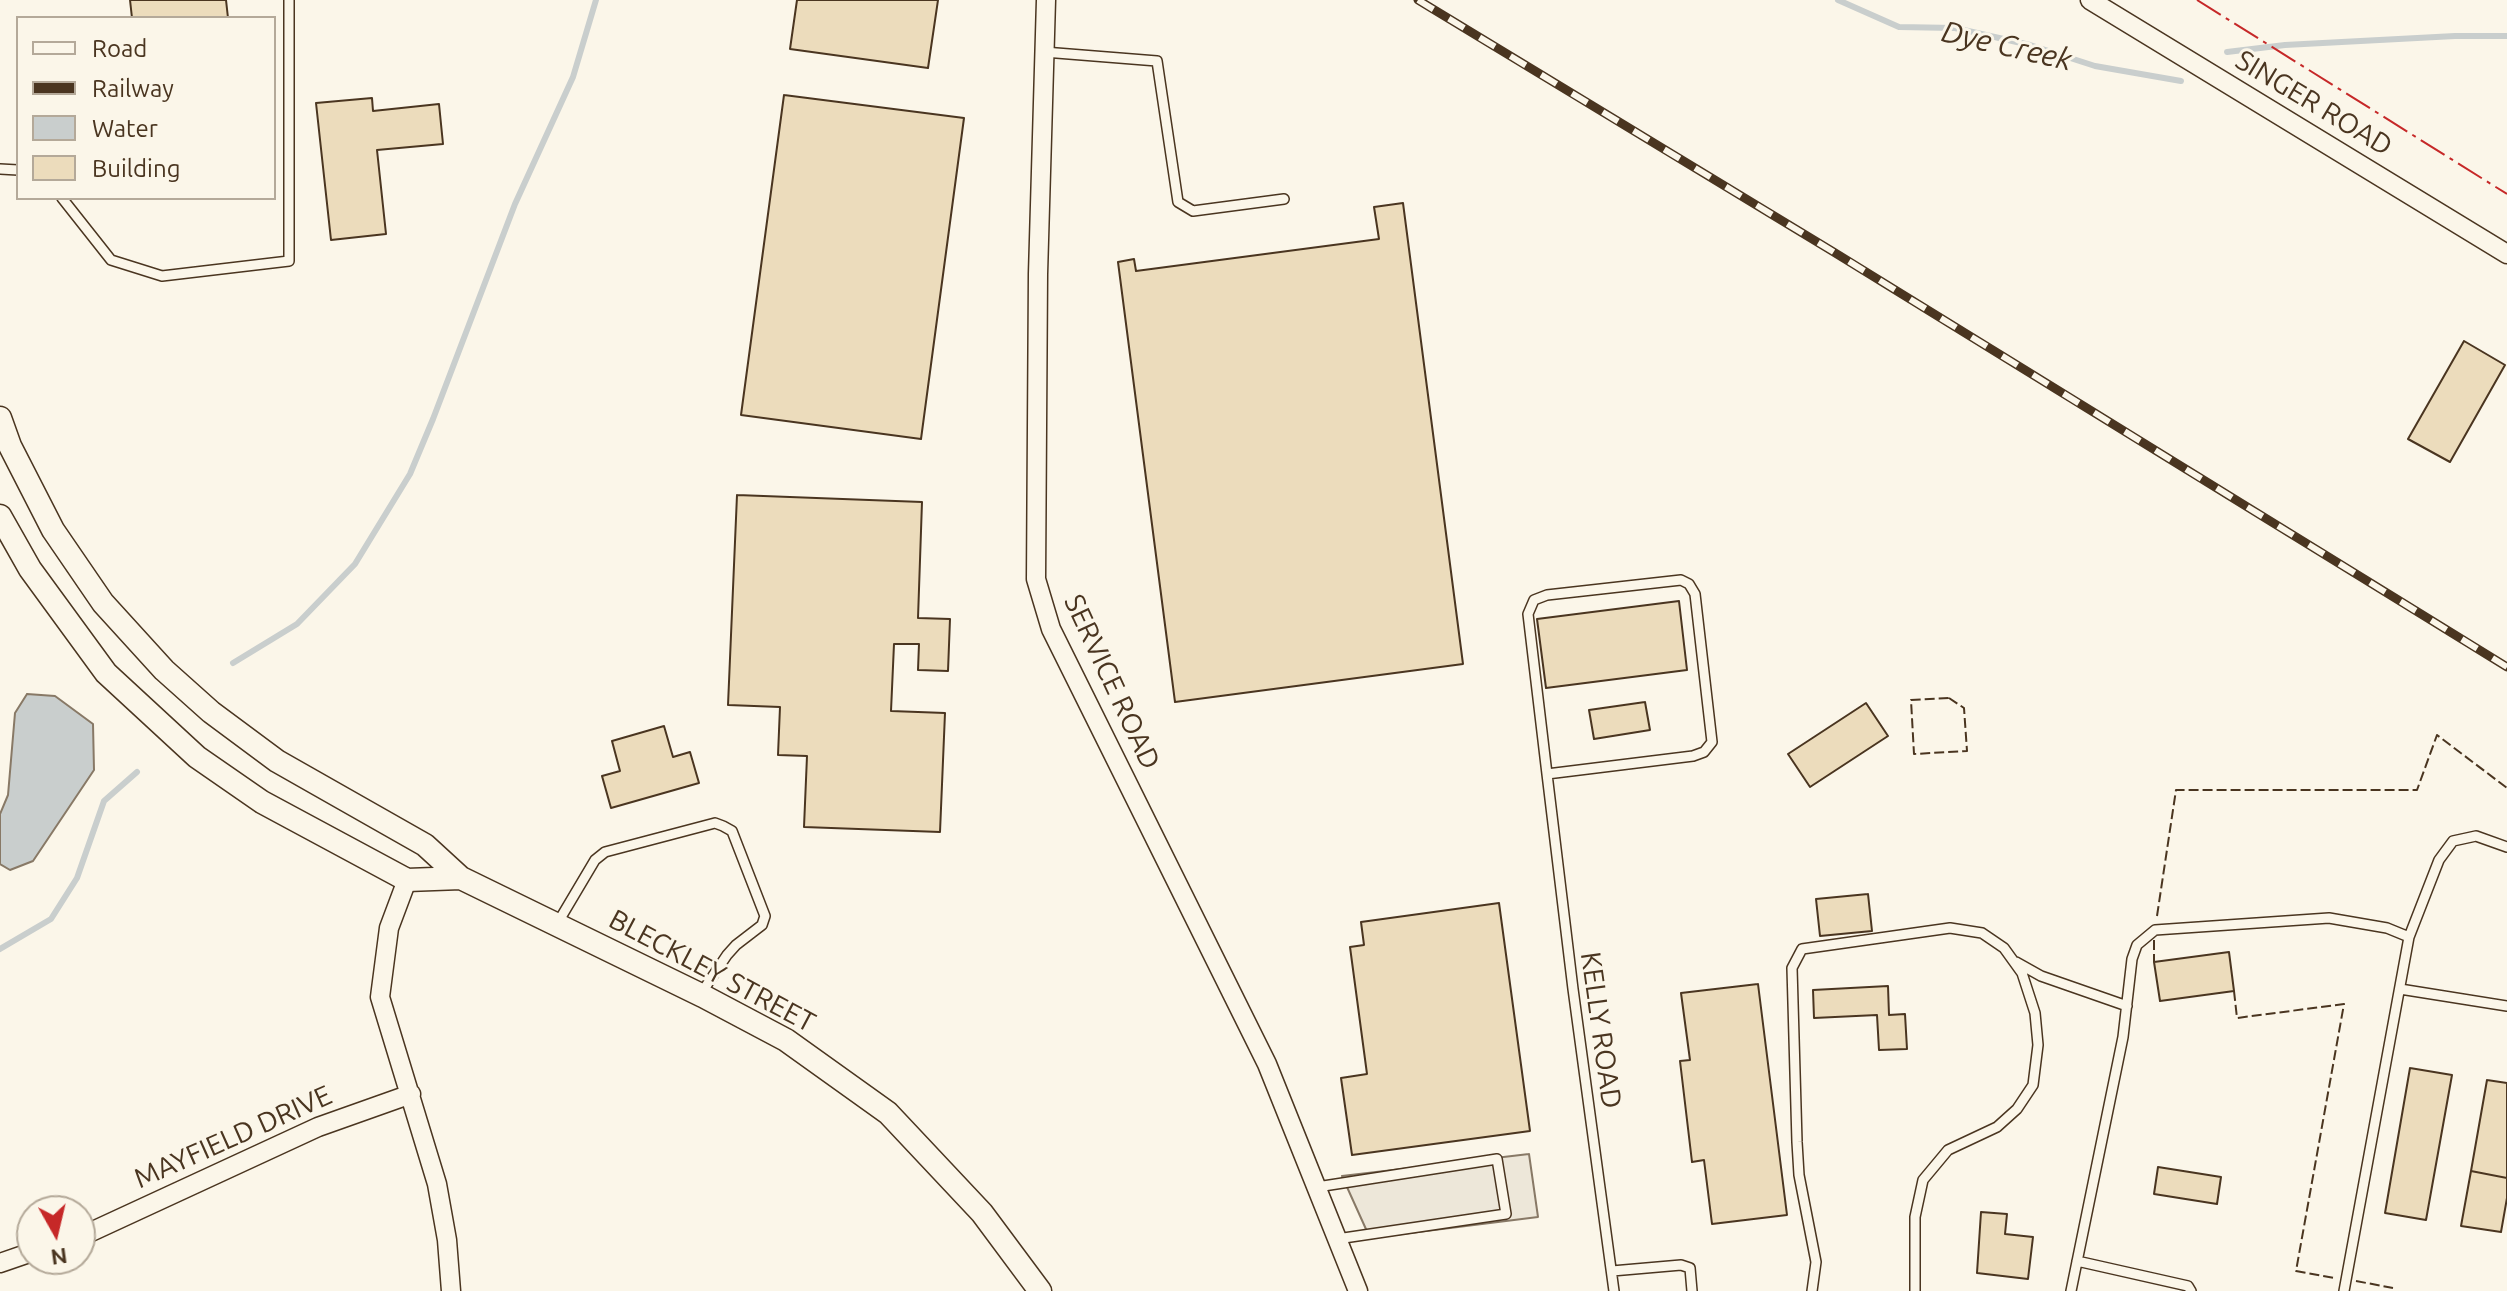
<!DOCTYPE html>
<style>
body{margin:0}
#map{position:relative;width:2507px;height:1291px;overflow:hidden;background:#fbf6e9;font-family:Ubuntu,sans-serif}
canvas{display:block}
.legend{position:absolute;left:16px;top:16px;width:260px;height:184px;box-sizing:border-box;background:#fbf6e9;border:2px solid #b4a999;margin:0;padding:10px 14px;list-style:none;font-size:24px;color:#4a3520}
.legend li{display:flex;align-items:center;gap:16px;height:40px}
.legend b{width:40px;border:2px solid #b4a999}
.north{position:absolute;left:16px;top:1195px;width:80px;height:80px;box-sizing:border-box;background:#fbf6e9;border:2px solid #b4a999;border-radius:50%;rotate:172deg;font-size:22px;font-weight:700;line-height:32px;text-align:center;color:#4a3520}
.north::after{content:'';display:block;margin:auto;width:28px;height:36px;background:#c62828;clip-path:polygon(50% 0,100% 100%,50% 72%,0 100%)}
</style>
<div id="map">
<canvas width="2507" height="1291"></canvas>
<ul class="legend">
<li><b style="height:10px;background:#fbf6e9"></b>Road</li>
<li><b style="height:10px;background:#4a3520"></b>Railway</li>
<li><b style="height:22px;background:#c9cecd"></b>Water</li>
<li><b style="height:22px;background:#ecdcbc"></b>Building</li>
</ul>
<div class="north">N</div>
</div>
<script>
const ctx = document.querySelector('canvas').getContext('2d');
ctx.lineJoin = 'round';
function paint(path, color) { ctx.fillStyle = color; ctx.fill(path, 'evenodd'); }
const toPath = rows => new Path2D(rows.map(r => 'M' + r).join(''));
function strokePath(path, color, width, dash) { ctx.strokeStyle = color; ctx.lineWidth = width; ctx.lineCap = dash ? 'butt' : 'round'; ctx.setLineDash(dash || []); ctx.stroke(path); }
function label(font, color, halo, rows, align = 'center') {
  ctx.font = font + ' Ubuntu,sans-serif'; ctx.lineWidth = 6; ctx.setLineDash([]); ctx.textBaseline = 'middle'; ctx.strokeStyle = halo; ctx.fillStyle = color; for (const [text, x, y, turn = 0] of rows) {
    ctx.save(); ctx.translate(x, y); ctx.rotate((+turn || 0) * Math.PI / 180); ctx.textAlign = isNaN(turn) ? turn : align; if (halo) ctx.strokeText(text, 0, 0); ctx.fillText(text, 0, 0); ctx.restore();
  }
}
const parking = toPath([
 [1529,1154,1538,1217,1370,1238,1342,1176,1529,1154]
]);
const water = toPath([
 [27,694,55,696,93,724,94,770,33,861,10,870,0,864,0,814,8,795,15,713,27,694]
]);
const stream = toPath([
 [1838,0,1899,27,1955,28,2030,45,2095,66,2181,81],
 [2227,52,2285,45,2455,36,2507,36],
 [233,663,297,624,355,564,410,474,433,419,515,204,573,77,596,0],
 [0,949,51,919,77,878,104,801,137,772]
]);
const building = toPath([
 [130,0,226,0,228,18,132,18,130,0],
 [797,0,938,0,928,68,790,49,797,0],
 [784,95,964,118,921,439,741,415,784,95],
 [372,98,373,111,439,104,443,144,377,150,386,234,331,240,316,103,372,98],
 [1403,203,1463,664,1175,702,1118,262,1134,259,1136,271,1379,239,1374,207,1403,203],
 [2464,341,2505,365,2450,462,2408,439,2464,341],
 [737,495,922,502,918,618,950,619,948,671,918,670,919,644,894,644,891,711,945,713,940,832,804,827,807,756,778,755,780,707,728,705,737,495],
 [1679,601,1687,670,1546,688,1537,619,1679,601],
 [1645,702,1650,730,1594,739,1589,710,1645,702],
 [1866,703,1888,736,1810,787,1788,754,1866,703],
 [664,726,673,757,690,752,699,783,611,808,602,776,620,771,612,741,664,726],
 [1868,894,1872,931,1820,936,1816,899,1868,894],
 [1499,903,1530,1131,1352,1155,1341,1078,1367,1074,1350,947,1364,945,1361,922,1499,903],
 [2229,952,2234,991,2160,1001,2154,962,2229,952],
 [1758,984,1787,1215,1712,1224,1704,1160,1692,1162,1680,1061,1690,1060,1681,993,1758,984],
 [1888,986,1889,1015,1905,1014,1907,1049,1879,1050,1877,1015,1814,1018,1813,990,1888,986],
 [2410,1068,2452,1075,2426,1220,2385,1213,2410,1068],
 [2487,1080,2507,1083,2507,1178,2471,1171,2487,1080],
 [2158,1167,2221,1177,2217,1204,2154,1194,2158,1167],
 [2471,1171,2507,1178,2507,1198,2501,1232,2461,1226,2471,1171],
 [1981,1212,2007,1214,2005,1234,2033,1237,2028,1279,1977,1273,1981,1212]
]);
const service = toPath([
 [1044,52,1157,61,1178,202,1193,211,1284,199],
 [0,169,18,170],
 [62,198,111,260,162,276,289,261,289,0],
 [1547,774,1693,756,1704,752,1712,742,1695,594,1689,584,1681,580,1547,595,1534,600,1528,614,1547,774,1573,989,1614,1291],
 [557,924,595,860,605,852,715,823,723,826,732,831,765,916,762,925,736,945,727,955,700,995],
 [2409,937,2439,860,2453,841,2476,836,2507,847],
 [2016,962,2041,976,2127,1006],
 [2400,989,2507,1006],
 [1317,1187,1497,1159,1506,1214,1337,1239],
 [2077,1261,2188,1286,2191,1291],
 [1612,1271,1681,1265,1690,1268,1692,1291],
 [1812,1291,1816,1262,1799,1175,1797,1142,1792,968,1802,949,1950,928,1982,933,2004,948,2022,973,2035,1013,2038,1045,2033,1085,2017,1109,1997,1127,1948,1150,1923,1180,1915,1217,1915,1291],
 [2071,1291,2123,1037,2132,959,2137,945,2155,930,2329,918,2387,928,2409,937,2344,1291]
]);
const minor = toPath([
 [1046,0,1038,274,1036,579,1051,629,1267,1064,1358,1291],
 [2090,0,2507,254],
 [407,880,389,928,380,997,437,1184,447,1240,451,1291],
 [80,1237,318,1127,411,1094],
 [0,1263,32,1252]
]);
const tertiary = toPath([
 [0,418,10,446,53,530,103,603,164,670,211,712,277,761,425,845,461,878,703,996,786,1040,888,1113,982,1213,1040,1291],
 [0,516,30,569,106,673,197,757,262,802,407,880,461,878]
]);
const rail = toPath([
 [1418,0,1832,251,2507,667]
]);
const fence = toPath([
 [1949,698,1964,708,1967,751,1914,754,1911,700,1949,698],
 [2157,916,2176,790,2417,790,2437,735,2507,788],
 [2154,940,2154,962],
 [2234,991,2237,1018,2344,1004,2296,1271,2334,1278],
 [2356,1281,2393,1288]
]);
const power = toPath([
 [2197,0,2507,194]
]);
const streetNames = [
 ["SINGER ROAD",2314,103,31],
 ["SERVICE ROAD",1112,682,65],
 ["BLECKLEY STREET",712,971,28],
 ["KELLY ROAD",1601,1030,82],
 ["MAYFIELD DRIVE",233,1137,-24]
];
const waterNames = [
 ["Dye Creek",2007,46,13]
];
paint(parking, '#ede7d9');
strokePath(parking, '#887966', 2);
paint(water, '#c9cecd');
strokePath(water, '#887966', 2);
strokePath(stream, '#c9cecd', 6);
paint(building, '#ecdcbc');
strokePath(building, '#4a3520', 2);
strokePath(service, '#4a3520', 12);
strokePath(minor, '#4a3520', 21);
strokePath(tertiary, '#4a3520', 25);
strokePath(service, '#fbf6e9', 9);
strokePath(minor, '#fbf6e9', 18);
strokePath(tertiary, '#fbf6e9', 22);
strokePath(rail, '#4a3520', 9);
strokePath(rail, '#fbf6e9', 6, [18]);
strokePath(fence, '#4a3520', 2, [10, 4]);
strokePath(power, '#c62828', 2, [28, 6, 4, 6]);
label('28px', '#4a3520', '#fbf6e9', streetNames);
label('italic 30px', '#4a3520', '#fbf6e9', waterNames);
</script>
